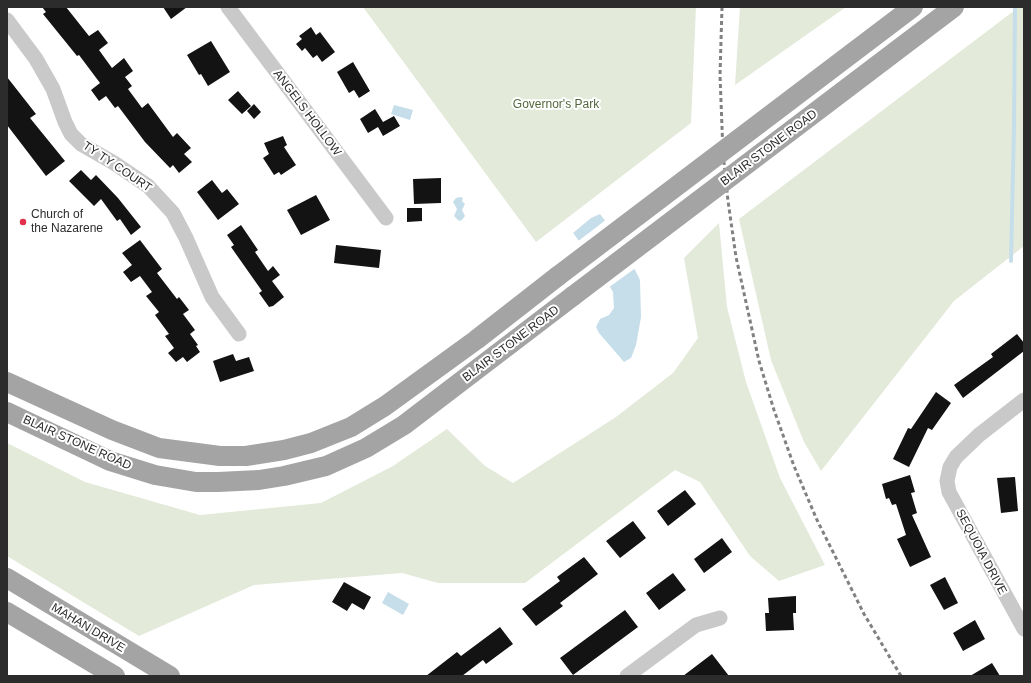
<!DOCTYPE html>
<style>
body{margin:0}
#map{position:relative;width:1031px;height:683px;overflow:hidden;background:#fff;font-family:Arial,sans-serif}
canvas{display:block}
.frame{position:absolute;inset:0;border:8px solid #2c2c2c;pointer-events:none}
</style>
<div id="map">
<canvas width="1031" height="683"></canvas>
<div class="frame"></div>
</div>
<script>
const ctx = document.querySelector('canvas').getContext('2d');
ctx.lineJoin = 'round';
function paint(path, color) { ctx.fillStyle = color; ctx.fill(path, 'evenodd'); }
const toPath = rows => new Path2D(rows.map(r => 'M' + r).join(''));
function strokePath(path, color, width, dash) { ctx.strokeStyle = color; ctx.lineWidth = width; ctx.lineCap = dash ? 'butt' : 'round'; ctx.setLineDash(dash || []); ctx.stroke(path); }
function label(font, color, halo, rows, align = 'center') {
  ctx.font = font + ' Arial,sans-serif'; ctx.lineWidth = 4; ctx.setLineDash([]); ctx.textBaseline = 'middle'; ctx.strokeStyle = halo; ctx.fillStyle = color; for (const [text, x, y, turn = 0] of rows) {
    ctx.save(); ctx.translate(x, y); ctx.rotate((+turn || 0) * Math.PI / 180); ctx.textAlign = isNaN(turn) ? turn : align; if (halo) ctx.strokeText(text, 0, 0); ctx.fillText(text, 0, 0); ctx.restore();
  }
}
const green = toPath([
 [363,7,696,7,691,123,536,242],
 [740,7,846,7,735,85],
 [1019,7,1024,7,1024,246,954,301,821,471,804,442,771,360,739,219],
 [719,223,727,307,746,382,780,478,825,565,779,581,750,556,700,482,675,470,525,583,438,583,402,573,254,585,139,636,7,556,7,443,85,482,200,515,321,503,393,466,447,429,485,466,513,483,616,417,673,373,698,338,684,258]
]);
const water = toPath([
 [394,105,413,110,410,120,391,114],
 [460,197,463,198,462,201,465,204,462,210,465,216,462,220,459,221,454,216,457,209,453,202,456,198],
 [600,214,622,243,640,280,641,317,636,345,631,358,624,362,599,333,596,327,600,319,609,315,614,308,613,292,596,263,573,233,591,218],
 [388,592,409,604,403,615,382,603]
]);
const pier = toPath([
 [607,219,624,242,637,267,608,288,595,264,577,242]
]);
const stream = toPath([
 [1011,261,1014,128,1015,7]
]);
const building = toPath([
 [42,7,66,7,89,36,98,30,108,43,99,50,112,68,124,58,133,71,125,77,132,86,128,89,142,108,148,103,173,137,177,133,191,148,184,154,192,162,179,173,173,165,170,168,145,142,118,106,115,108,106,96,99,101,91,90,100,83,79,55,77,56,43,14,46,12],
 [163,7,187,7,171,19],
 [311,27,316,35,320,32,335,52,322,62,317,55,313,58,305,48,302,51,296,44,302,39,299,36],
 [211,41,230,72,208,86,201,74,199,75,187,55],
 [353,62,370,91,359,98,354,90,349,93,337,72],
 [7,77,36,114,30,118,65,161,46,176,7,125],
 [238,91,251,106,242,114,228,100],
 [254,104,261,112,254,119,247,111],
 [375,109,383,122,394,116,400,126,383,136,378,127,368,133,360,119],
 [283,136,287,145,284,147,296,165,281,175,279,172,274,175,263,158,269,154,264,143],
 [81,170,91,180,96,175,118,198,141,227,131,235,120,219,117,221,101,199,94,206,69,181],
 [441,178,441,203,414,204,413,179],
 [212,180,222,193,227,189,239,204,218,220,197,192],
 [316,195,330,220,301,235,287,210],
 [407,208,422,208,422,221,407,222],
 [241,225,258,250,255,252,268,271,273,266,280,275,272,281,284,297,273,306,269,307,259,293,262,291,231,247,234,245,227,235],
 [140,240,162,269,157,273,177,299,179,297,189,310,183,314,195,330,190,334,198,345,196,346,200,352,187,362,183,357,176,362,168,353,174,348,165,336,169,334,155,315,159,312,146,296,152,292,140,276,131,282,123,272,132,265,122,253],
 [336,245,381,250,379,268,334,263],
 [1017,334,1024,343,1024,351,963,398,954,385,993,357,991,354],
 [233,354,236,361,249,357,254,371,220,382,213,361],
 [936,392,951,403,932,430,928,428,909,467,893,459,908,428,911,429],
 [910,475,915,492,911,493,917,513,912,515,931,557,910,567,897,539,906,535,896,504,892,505,889,498,886,499,882,484],
 [1015,477,1018,511,1001,513,997,478],
 [685,490,696,504,668,526,657,511],
 [633,521,646,538,620,558,606,541],
 [722,538,732,552,704,573,694,559],
 [584,557,598,574,560,603,563,606,536,626,522,609,560,581,557,577],
 [673,573,686,590,659,610,646,593],
 [945,577,958,603,944,610,930,585],
 [344,582,371,597,364,610,352,603,347,611,332,602],
 [796,596,796,613,793,613,794,630,766,631,765,613,769,613,768,598],
 [625,610,638,627,573,675,560,658],
 [975,620,985,639,963,651,953,633],
 [500,627,513,644,486,664,483,660,462,676,426,676,457,652,461,656],
 [712,654,729,676,683,676],
 [992,663,1000,676,970,676]
]);
const minor = toPath([
 [228,7,386,218],
 [7,20,36,59,53,89,65,122,71,134,81,144,114,163,148,186,173,213,186,238,212,297,239,334],
 [1024,400,979,435,956,457,950,467,947,481,949,492,1024,629],
 [627,676,696,625,720,618]
]);
const major = toPath([
 [7,382,112,430,159,448,220,456,246,456,284,450,311,443,351,427,385,406,476,340,558,276],
 [7,412,110,461,155,475,196,482,218,482,259,480,284,476,326,466,366,448,404,425,573,296],
 [7,578,170,676],
 [7,612,115,676]
]);
const rail = toPath([
 [722,7,720,75,723,153,728,201,736,257,759,361,774,410,794,466,817,520,864,614,901,676]
]);
const majorBridge = toPath([
 [558,276,913,7],
 [573,296,954,7]
]);
const markers = [
 [23,222,4,"#e1304c"]
];
const parkNames = [
 ["Governor's Park",556,105]
];
const streetNames = [
 ["ANGELS HOLLOW",307,113,53],
 ["BLAIR STONE ROAD",769,148,-37],
 ["TY TY COURT",117,167,34],
 ["BLAIR STONE ROAD",511,344,-37],
 ["BLAIR STONE ROAD",77,443,24],
 ["SEQUOIA DRIVE",981,552,62],
 ["MAHAN DRIVE",88,628,31]
];
const poiNames = [
 ["Church of",31,215],
 ["the Nazarene",31,229]
];
paint(green, '#e3ead9');
paint(water, '#c5deea');
paint(pier, '#fff');
strokePath(stream, '#c5deea', 4);
paint(building, '#131313');
strokePath(minor, '#c9c9c9', 15);
strokePath(major, '#a4a4a4', 20);
strokePath(rail, '#818181', 3, [4, 3]);
strokePath(majorBridge, '#a4a4a4', 20);
for (const [x, y, r, color] of markers) { const dot = new Path2D(); dot.arc(x, y, r, 0, 2 * Math.PI); ctx.fillStyle = color; ctx.fill(dot); strokePath(dot, '#fff', 1.5); }
label('12px', '#53663b', '#fff', parkNames);
label('12px', '#2c2c2c', '#fff', streetNames);
label('12px', '#2c2c2c', '#fff', poiNames, 'left');
</script>
